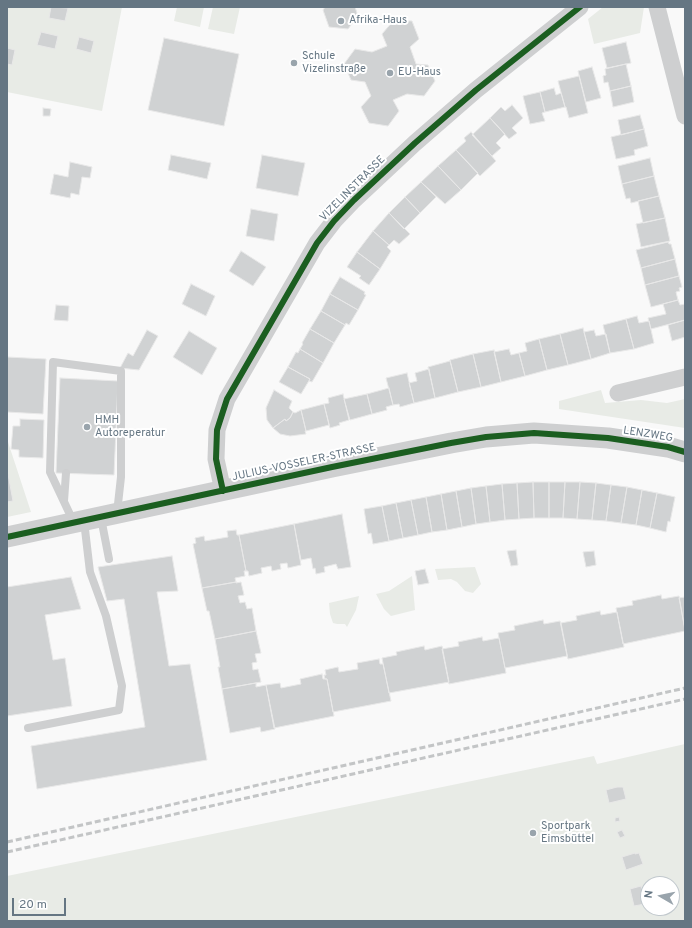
<!DOCTYPE html>
<meta charset="utf-8">
<style>
body{margin:0}
#map{position:relative;width:692px;height:928px;overflow:hidden;background:#f9f9f9;font-family:Overpass,sans-serif}
canvas{display:block}
.frame{position:absolute;inset:0;border:8px solid #657683;pointer-events:none}
.north{position:absolute;left:640px;top:876px;width:40px;height:40px;box-sizing:border-box;background:#fff;border:1px solid #c1c8cd;border-radius:50%;rotate:279deg;font-size:11px;font-weight:700;line-height:16px;text-align:center;color:#657683}
.north::after{content:'';display:block;margin:auto;width:14px;height:18px;background:#99a4ac;clip-path:polygon(50% 0,100% 100%,50% 72%,0 100%)}
.scale{position:absolute;left:12px;top:898px;width:54px;height:18px;box-sizing:border-box;border:2px solid #657683;border-top:0;padding-left:5px;font-size:12px;line-height:14px;white-space:nowrap;color:#657683;-webkit-text-stroke:3px #fff;paint-order:stroke}
</style>
<div id="map">
<canvas width="692" height="928"></canvas>
<div class="frame"></div>
<div class="north">N</div>
<div class="scale">20 m</div>
</div>
<script>
const ctx = document.querySelector('canvas').getContext('2d');
ctx.lineJoin = 'round';
function paint(path, color) { ctx.fillStyle = color; ctx.fill(path, 'evenodd'); }
const toPath = rows => new Path2D(rows.map(r => 'M' + r).join(''));
function strokePath(path, color, width, dash) { ctx.strokeStyle = color; ctx.lineWidth = width; ctx.lineCap = dash ? 'butt' : 'round'; ctx.setLineDash(dash || []); ctx.stroke(path); }
function label(font, color, halo, rows, align = 'center') {
  ctx.font = font + ' Overpass,sans-serif'; ctx.lineWidth = 4; ctx.setLineDash([]); ctx.textBaseline = 'middle'; ctx.strokeStyle = halo; ctx.fillStyle = color; for (const [text, x, y, turn = 0] of rows) {
    ctx.save(); ctx.translate(x, y); ctx.rotate((+turn || 0) * Math.PI / 180); ctx.textAlign = isNaN(turn) ? turn : align; if (halo) ctx.strokeText(text, 0, 0); ctx.fillText(text, 0, 0); ctx.restore();
  }
}
const green = toPath([
 [7,7,122,7,102,111,7,92],
 [177,7,204,7,200,27,174,21],
 [213,7,240,7,234,34,208,29],
 [603,7,644,7,640,33,594,44,588,19],
 [601,390,605,403,641,400,667,403,685,399,685,428,559,409,559,401],
 [7,439,31,512,7,517],
 [475,567,481,584,473,593,465,591,457,582,451,579,438,580,435,569],
 [412,576,415,610,391,616,384,609,376,594,389,591],
 [359,596,356,610,347,627,345,624,337,624,333,623,330,614,329,603],
 [685,744,685,921,7,921,7,876,594,756,597,764],
 [648,884,672,884,672,908,648,908]
]);
const building = toPath([
 [51,7,68,8,65,21,49,18,51,7],
 [325,7,355,7,358,16,348,29,329,27,323,10,325,7],
 [394,20,412,21,419,39,410,47,416,64,428,65,435,81,424,96,407,94,393,100,399,111,388,126,369,123,361,107,371,96,365,82,351,80,344,64,355,49,372,52,387,46,382,34,394,20],
 [41,32,58,36,55,49,37,45,41,32],
 [79,37,94,41,91,53,76,49,79,37],
 [164,38,239,54,224,126,148,110,164,38],
 [626,42,631,63,607,68,602,48,626,42],
 [7,48,15,50,12,65,7,64,7,48],
 [626,64,631,86,610,91,608,82,604,83,603,76,606,75,605,69,626,64],
 [592,67,601,98,586,102,578,71,592,67],
 [579,76,588,113,569,118,566,107,565,107,558,81,579,76],
 [631,86,634,102,613,107,610,91,631,86],
 [554,88,556,95,561,93,565,107,545,112,540,92,554,88],
 [540,92,545,112,542,113,545,121,530,124,523,96,540,92],
 [512,105,523,118,512,128,517,133,509,139,490,118,501,107,505,111,512,105],
 [43,108,51,109,50,116,43,116,43,108],
 [640,115,644,129,621,135,618,120,640,115],
 [490,118,505,134,496,143,501,148,492,156,472,135,490,118],
 [644,129,648,146,634,150,635,155,616,159,611,137,644,129],
 [471,132,496,161,480,176,456,150,466,141,464,138,471,132],
 [456,150,478,173,461,190,438,166,456,150],
 [171,155,211,163,207,179,168,170,171,155],
 [262,155,305,163,298,196,256,188,262,155],
 [650,158,654,176,622,184,618,166,650,158],
 [70,162,92,167,90,178,82,177,79,195,71,193,70,198,50,194,54,174,68,177,70,162],
 [438,166,461,190,445,204,421,182,438,166],
 [654,176,659,196,631,203,630,198,626,199,622,184,654,176],
 [421,182,436,197,420,213,405,197,421,182],
 [659,196,665,218,643,223,638,201,659,196],
 [405,197,420,213,404,229,389,213,405,197],
 [251,209,278,214,274,241,246,236,251,209],
 [389,213,410,234,399,244,394,240,389,245,373,231,389,213],
 [665,218,670,241,641,247,636,224,665,218],
 [373,231,389,245,387,247,391,251,380,269,357,252,373,231],
 [668,242,669,244,671,244,675,259,641,268,636,250,668,242],
 [241,251,266,267,253,286,229,271,241,251],
 [357,252,380,269,369,285,359,278,361,276,347,267,357,252],
 [675,259,679,276,645,285,641,268,675,259],
 [679,276,682,287,679,288,680,291,676,292,678,300,651,307,645,285,679,276],
 [340,277,365,292,364,294,366,295,358,310,330,294,340,277],
 [191,284,215,296,206,316,182,304,191,284],
 [330,294,358,310,349,325,346,323,345,325,321,311,330,294],
 [678,300,680,305,685,304,685,320,651,329,648,318,666,314,663,304,678,300],
 [56,305,69,306,68,321,54,320,56,305],
 [321,311,345,325,334,343,310,329,321,311],
 [637,316,639,323,649,321,654,343,634,349,626,319,637,316],
 [626,319,634,349,610,353,603,325,626,319],
 [685,320,685,337,672,341,668,325,685,320],
 [583,328,591,359,568,365,560,334,583,328],
 [310,329,334,343,323,363,300,349,303,344,302,343,310,329],
 [147,330,158,336,139,370,120,368,128,353,133,356,147,330],
 [594,330,596,336,606,334,610,353,591,359,584,332,594,330],
 [189,331,217,348,202,375,173,357,189,331],
 [560,334,568,365,547,370,539,339,560,334],
 [539,339,547,370,525,376,519,353,527,351,525,343,539,339],
 [300,349,323,363,312,382,309,381,310,379,288,367,296,352,298,353,300,349],
 [509,349,511,355,519,353,525,376,501,382,494,352,509,349],
 [494,350,501,382,481,387,473,354,494,350],
 [473,354,481,387,458,392,450,360,473,354],
 [7,357,46,359,43,414,7,412,7,357],
 [450,361,458,392,435,398,428,367,450,361],
 [288,367,310,379,301,394,279,382,288,367],
 [429,369,435,398,414,403,409,383,417,381,415,373,429,369],
 [407,373,414,403,400,407,399,404,393,405,386,378,407,373],
 [60,378,118,381,114,475,56,473,60,378],
 [389,388,393,405,386,407,387,410,372,414,367,394,389,388],
 [274,390,292,401,289,408,293,412,290,418,286,421,285,419,273,428,267,420,266,408,274,390],
 [343,394,349,420,339,423,340,425,330,428,324,404,329,403,328,398,343,394],
 [367,394,372,414,350,420,344,399,367,394],
 [324,404,329,425,306,431,301,410,324,404],
 [301,410,306,431,305,431,306,434,290,436,280,434,273,428,285,419,286,421,290,418,293,412,295,413,301,410],
 [20,419,44,420,43,458,19,457,19,450,11,449,13,426,20,426,20,419],
 [7,474,8,474,13,501,7,502,7,474],
 [533,482,534,518,519,519,517,483,533,482],
 [533,482,549,482,549,518,534,518,533,482],
 [549,482,565,482,563,518,549,518,549,482],
 [565,482,580,482,577,519,563,518,565,482],
 [580,482,596,483,592,520,577,519,580,482],
 [517,483,519,519,505,520,502,484,517,483],
 [596,483,611,485,606,521,592,520,596,483],
 [502,484,505,520,490,522,486,486,502,484],
 [611,485,627,487,621,523,606,521,611,485],
 [486,486,490,522,476,524,471,488,486,486],
 [627,487,642,490,636,525,621,523,627,487],
 [471,488,476,524,462,527,456,491,471,488],
 [642,490,657,493,650,528,636,525,642,490],
 [456,491,462,527,447,530,441,494,456,491],
 [657,493,675,497,670,522,668,521,666,532,650,528,657,493],
 [441,494,447,530,432,532,426,497,441,494],
 [426,497,432,532,418,535,411,500,426,497],
 [411,500,418,535,403,538,396,503,411,500],
 [396,503,403,538,389,541,382,506,396,503],
 [382,506,389,541,373,544,371,533,368,534,364,509,382,506],
 [342,514,351,567,338,569,336,564,324,567,325,572,316,574,315,568,313,569,311,558,301,560,294,524,342,514],
 [294,524,301,565,288,568,287,563,280,564,281,569,272,571,271,566,261,568,262,573,249,576,248,571,246,571,239,535,294,524],
 [236,530,237,535,239,535,246,571,244,571,245,576,235,578,236,582,202,588,193,544,196,543,195,538,204,536,205,541,228,537,227,531,236,530],
 [516,550,518,565,511,566,507,551,516,550],
 [594,551,596,565,586,567,583,552,594,551],
 [172,556,178,591,157,592,169,666,190,664,207,760,37,789,31,746,145,727,124,599,107,601,98,567,172,556],
 [425,569,429,583,418,585,415,571,425,569],
 [71,577,81,609,45,615,53,660,65,658,72,706,7,716,7,587,71,577],
 [236,582,236,583,241,582,244,595,238,596,240,603,245,602,247,609,252,608,256,631,215,639,209,611,207,611,202,588,236,582],
 [661,595,662,599,679,596,685,631,623,644,616,608,633,605,632,601,661,595],
 [685,597,685,629,679,598,685,597],
 [600,611,601,615,617,612,624,647,568,659,561,623,577,620,576,616,600,611],
 [543,620,544,624,560,621,567,656,505,668,498,633,515,630,514,626,543,620],
 [256,631,261,653,255,654,257,662,252,663,253,670,258,669,261,682,222,689,218,667,220,667,215,639,256,631],
 [482,637,483,641,499,638,506,673,449,684,442,649,459,646,458,642,482,637],
 [424,646,425,650,442,646,449,682,389,693,382,658,397,655,396,652,424,646],
 [379,659,380,664,383,664,391,701,333,712,327,679,325,679,324,675,326,675,325,670,338,667,339,672,358,669,357,663,379,659],
 [322,674,323,679,327,679,334,716,274,728,266,685,280,683,281,688,301,684,300,679,322,674],
 [256,683,256,687,266,685,275,729,261,732,260,727,230,733,222,689,256,683],
 [617,787,623,787,626,799,609,803,606,790,617,787],
 [619,817,620,821,615,822,615,818,619,817],
 [622,830,625,836,620,838,617,832,622,830],
 [635,853,635,854,639,853,643,864,626,870,622,857,635,853],
 [641,886,645,904,634,906,630,889,641,886]
]);
const service = toPath([
 [64,501,66,473],
 [101,518,109,559],
 [74,523,50,472,53,362,121,371,121,477,117,513],
 [28,728,119,710,122,686,106,616,90,572,84,521]
]);
const minor = toPath([
 [657,7,685,116],
 [618,393,685,377],
 [223,491,216,459,217,430,227,399,317,243,334,221,354,200,415,143,476,90,580,7]
]);
const tertiary = toPath([
 [7,537,332,467,451,443,486,437,534,433,608,438,668,447,685,452]
]);
const rail = toPath([
 [7,842,685,688],
 [7,852,685,699]
]);
const cycleway = toPath([
 [223,491,216,459,217,430,227,399,317,243,334,221,354,200,415,143,476,90,580,7],
 [7,537,332,467,451,443,486,437,534,433,608,438,668,447,685,452]
]);
const markers = [
 [341,21,4,"#99a4ac"],
 [294,63,4,"#99a4ac"],
 [390,73,4,"#99a4ac"],
 [87,427,4,"#99a4ac"],
 [533,833,4,"#99a4ac"]
];
const poiNames = [
 ["Afrika-Haus",349,21],
 ["Schule",302,57],
 ["Vizelinstraße",302,70],
 ["EU-Haus",398,73],
 ["HMH",95,421],
 ["Autoreperatur",95,434],
 ["Sportpark",541,827],
 ["Eimsbüttel",541,840]
];
const streetNames = [
 ["VIZELINSTRASSE",353,189,-45],
 ["LENZWEG",648,435,9],
 ["JULIUS-VOSSELER-STRASSE",304,463,-12]
];
paint(green, '#e8ebe6');
paint(building, '#d0d2d3');
strokePath(building, '#e8e8e8', 1);
strokePath(service, '#cecfd0', 8);
strokePath(minor, '#cecfd0', 17);
strokePath(tertiary, '#cecfd0', 21);
strokePath(rail, '#c3c5c6', 3, [6, 3]);
strokePath(cycleway, '#1b5e20', 6);
for (const [x, y, r, color] of markers) { const dot = new Path2D(); dot.arc(x, y, r, 0, 2 * Math.PI); ctx.fillStyle = color; ctx.fill(dot); strokePath(dot, '#fff', 1.5); }
label('11px', '#657683', '#fff', poiNames, 'left');
label('11px', '#657683', '#fff', streetNames);
</script>
